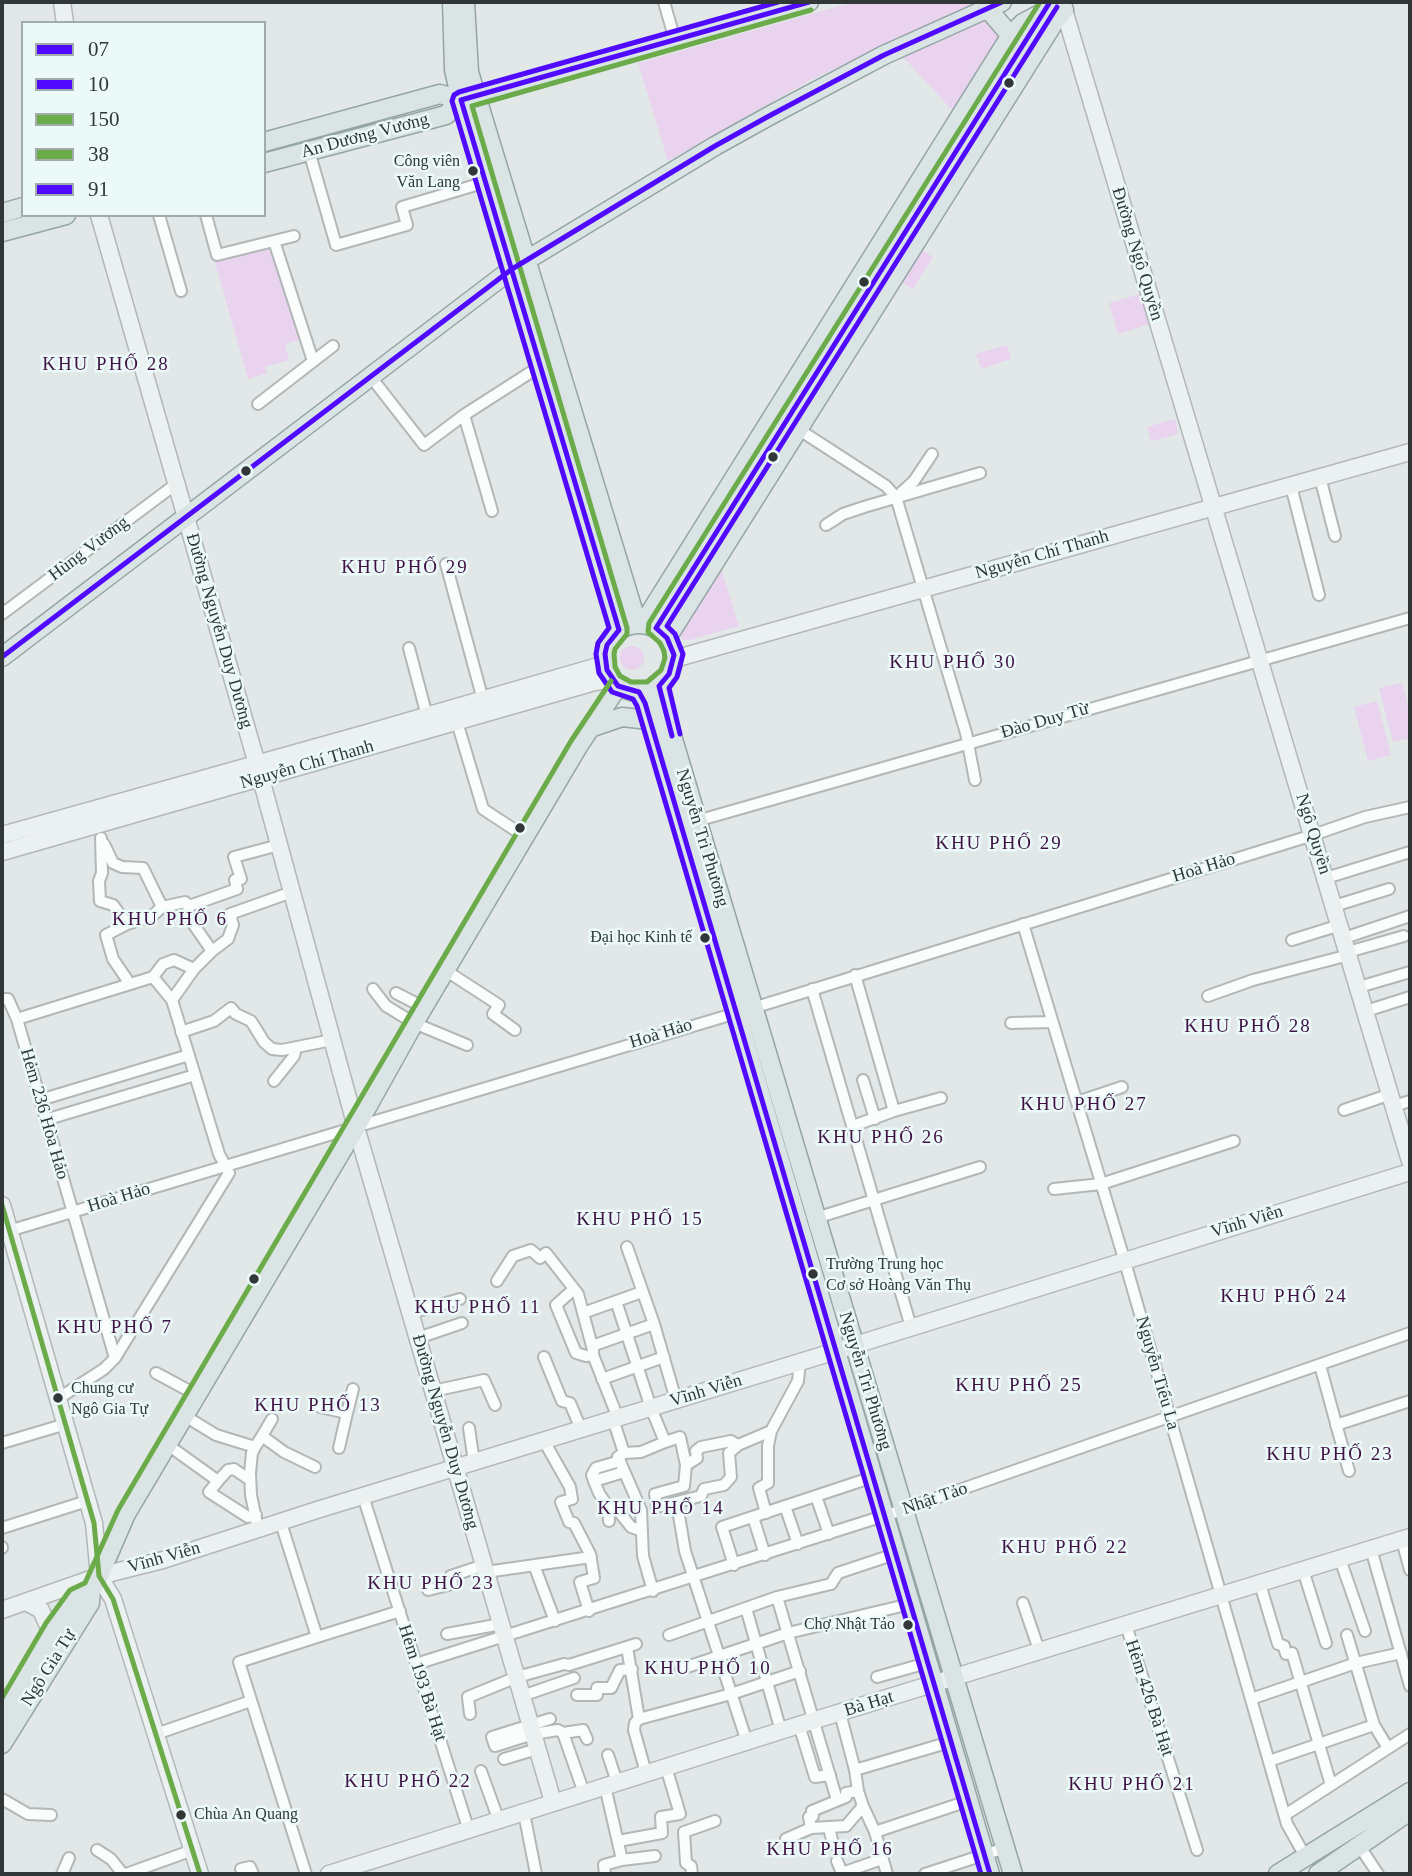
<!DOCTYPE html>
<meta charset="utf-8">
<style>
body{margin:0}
#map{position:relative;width:1412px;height:1876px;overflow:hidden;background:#e2e8e8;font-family:"Times New Roman",serif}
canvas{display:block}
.frame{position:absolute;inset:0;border:4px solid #313636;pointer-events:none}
.legend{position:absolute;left:21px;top:21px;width:245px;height:196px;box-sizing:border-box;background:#ebfaf9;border:2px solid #a1acab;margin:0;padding:9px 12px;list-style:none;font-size:21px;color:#313636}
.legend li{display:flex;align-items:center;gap:14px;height:35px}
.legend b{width:35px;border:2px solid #a1acab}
</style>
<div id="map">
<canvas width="1412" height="1876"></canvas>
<div class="frame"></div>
<ul class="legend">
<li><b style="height:9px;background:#4f0aff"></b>07</li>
<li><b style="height:9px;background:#4f0aff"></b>10</li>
<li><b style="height:9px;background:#6cab4a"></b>150</li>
<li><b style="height:9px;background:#6cab4a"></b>38</li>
<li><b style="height:9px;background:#4f0aff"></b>91</li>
</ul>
</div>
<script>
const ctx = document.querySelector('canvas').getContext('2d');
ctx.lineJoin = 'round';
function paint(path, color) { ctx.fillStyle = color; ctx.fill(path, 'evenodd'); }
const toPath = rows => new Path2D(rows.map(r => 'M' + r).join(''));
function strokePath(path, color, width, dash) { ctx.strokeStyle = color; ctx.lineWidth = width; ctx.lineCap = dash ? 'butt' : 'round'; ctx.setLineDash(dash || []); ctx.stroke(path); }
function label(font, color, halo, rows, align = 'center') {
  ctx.font = font + ' "Times New Roman",serif'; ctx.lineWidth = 5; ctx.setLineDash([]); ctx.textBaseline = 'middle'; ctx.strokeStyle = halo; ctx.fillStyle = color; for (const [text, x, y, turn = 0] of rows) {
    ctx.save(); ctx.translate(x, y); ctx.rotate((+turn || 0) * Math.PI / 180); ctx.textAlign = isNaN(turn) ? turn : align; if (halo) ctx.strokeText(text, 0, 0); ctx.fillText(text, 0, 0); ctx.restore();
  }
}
const green = toPath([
 [854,2,982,2,895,39,807,82,668,161,638,63],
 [985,18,1001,36,954,112,900,54],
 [272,245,302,339,285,344,289,360,265,367,267,373,248,379,214,259],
 [919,248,933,257,913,289,899,281],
 [1144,293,1153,323,1118,334,1109,303],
 [1007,345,1011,359,981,369,976,354],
 [1175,419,1178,434,1151,441,1147,427],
 [720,565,739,626,690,640,683,640,678,635],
 '620 658a12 12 0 1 1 24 0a12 12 0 1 1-24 0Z',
 [1402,683,1410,713,1410,738,1393,742,1379,688],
 [1377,701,1391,755,1368,761,1354,707]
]);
const street = toPath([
 [664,2,675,40],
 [309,151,336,245,407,225,402,207,486,182],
 [159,215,181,291],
 [206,215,217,255,294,236],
 [274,241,313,361],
 [371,377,424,445,464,415,542,365],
 [258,404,333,346],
 [464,415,492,511],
 [798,429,886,486,896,497,966,733,975,780],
 [1320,477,1335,536],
 [1291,486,1319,595],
 [901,493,914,481,932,454],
 [826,525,843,514,864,507,980,473],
 [446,564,483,700],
 [2,614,176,484],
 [409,648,427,716],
 [457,722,483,809,524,836],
 [693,822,1410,618],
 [101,838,102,873,99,881,100,901,113,905,127,924,106,935,113,959,130,984],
 [104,844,113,863,122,867,143,868,162,907,152,916,127,924],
 [1326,878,1410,852],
 [189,906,187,915,212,951],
 [1334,906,1389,889],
 [162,907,185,902,189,906,237,889,235,880,241,879,234,857,279,845],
 [1023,924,1125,1262,1287,1824,1305,1856],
 [1344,938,1410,916],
 [1292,940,1340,925],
 [1348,952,1404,936],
 [445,970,499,1005,493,1014,515,1030],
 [855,975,894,1111],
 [153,977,163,964,174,960,194,969],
 [1359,987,1410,972],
 [373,989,386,1006,414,1023,467,1045],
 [812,989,911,1327],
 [396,993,423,1007],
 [1208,996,1253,980,1349,955],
 [2,999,8,999,17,1019,115,1358],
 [172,1000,194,969,212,951,228,939,233,925,230,914,292,892],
 [1366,1011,1410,997],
 [17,1019,153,977,172,1000,219,1154,229,1173,115,1358,104,1369,59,1398],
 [1011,1023,1052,1022],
 [181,1032,214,1021,231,1008,236,1014,251,1021,264,1042,272,1049,282,1050,332,1040],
 [863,1080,875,1119],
 [274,1081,294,1056,296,1047],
 [40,1100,189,1055],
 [1077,1102,1122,1087],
 [1394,1106,1410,1101],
 [1344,1110,1391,1094],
 [45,1120,195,1075],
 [853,1126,894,1111,941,1098],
 [1054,1189,1101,1184,1234,1141],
 [816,1218,980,1167],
 [2,1233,753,1008,1313,835,1365,817,1410,807],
 [627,1247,654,1324,676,1400],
 [497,1281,513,1256,531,1250,540,1258,546,1253,578,1294,593,1350,593,1355,618,1418],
 [574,1289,556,1305,576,1353,586,1356,593,1355],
 [616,1301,651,1408,665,1442,680,1437,686,1465,684,1486,655,1494,657,1507,701,1496,704,1489,724,1485,731,1477,729,1453,738,1445,771,1431],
 [411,1313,460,1299],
 [583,1313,642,1292],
 [418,1338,462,1323],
 [592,1346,654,1324],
 [544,1357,562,1401,570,1403,581,1429],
 [1320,1365,1349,1471],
 [156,1373,197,1395],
 [602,1379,664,1357],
 [433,1391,484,1380,495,1405],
 [320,1407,347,1413,339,1448],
 [347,1413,353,1389],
 [185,1416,216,1435,255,1447,262,1436,284,1452,315,1467],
 [613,1419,624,1453,618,1457,641,1510,643,1556,653,1591],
 [1336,1425,1410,1401],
 [469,1428,474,1462],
 [262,1436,272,1419],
 [544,1441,570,1487,572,1499,561,1502,569,1522,574,1523,590,1554,594,1578,580,1582,589,1611],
 [2,1443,66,1424],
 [168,1445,218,1481,228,1470,234,1469,250,1480],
 [255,1447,252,1453,250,1473,251,1495,258,1529],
 [624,1453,641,1452,665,1442],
 [686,1465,697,1458,696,1451,701,1447,731,1441,738,1445],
 [218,1481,209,1492,248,1517,256,1515],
 [594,1481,592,1475,596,1468,620,1461],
 [363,1496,469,1831],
 [816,1496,829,1534],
 [677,1504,685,1551,747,1742],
 [785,1506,798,1544],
 [609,1510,616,1508,631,1527,642,1531],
 [766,1513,759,1488,768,1483,768,1446,771,1431,798,1381,800,1362],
 [753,1517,765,1555],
 [609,1521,608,1507,599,1493,594,1481,624,1472],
 [281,1523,317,1637,239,1662,306,1874],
 [2,1528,87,1501],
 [1402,1540,1410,1570],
 [2,1547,2,1548],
 [1371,1549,1410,1686],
 [1340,1559,1365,1631],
 [534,1565,555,1621],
 [734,1565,722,1527,873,1477],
 [1303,1570,1326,1643],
 [486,1572,591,1557],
 [1260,1584,1278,1644,1284,1646,1286,1654],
 [428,1588,428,1590,452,1584,451,1576,484,1565],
 [777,1597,837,1800],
 [1023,1603,1040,1653],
 [746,1608,781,1731],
 [1126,1625,1197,1850],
 [447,1634,501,1624],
 [669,1635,777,1597,831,1584,838,1573,895,1554],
 [1347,1635,1374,1725,1388,1748],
 [317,1637,400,1611],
 [627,1647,639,1719,635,1723,634,1730,646,1773],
 [1292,1653,1331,1785],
 [416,1664,893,1513,1410,1333],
 [681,1669,788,1633,910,1604],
 [877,1677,927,1663],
 [577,1695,597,1695,597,1688,611,1688,620,1670,632,1669],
 [522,1696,574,1678],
 [1251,1699,1356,1663,1401,1653],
 [840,1713,855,1770],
 [470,1714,468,1697,517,1677,564,1664,569,1665,636,1644],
 [550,1719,492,1737,495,1746,533,1734,558,1730,563,1733,583,1730,587,1739],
 [639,1719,731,1694,800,1671],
 [799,1725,815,1777,830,1775],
 [563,1733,584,1793],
 [156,1734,251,1701],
 [608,1755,617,1782],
 [504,1759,537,1749],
 [1269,1761,1374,1725],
 [481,1771,499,1821],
 [605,1786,622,1860,604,1865,605,1874],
 [2,1799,28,1814,51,1815],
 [863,1806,875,1832,887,1874],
 [524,1813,536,1874],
 [1285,1815,1410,1734],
 [811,1828,809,1817,813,1816,812,1811,846,1797,846,1793,858,1791],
 [829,1828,833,1844],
 [875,1832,968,1801],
 [786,1839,811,1828,846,1826,863,1806,858,1791,855,1770,950,1742],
 [618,1841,662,1833,661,1817,680,1814,666,1767],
 [1360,1847,1378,1874],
 [97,1850,111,1859,123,1874],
 [622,1860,655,1856],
 [837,1861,842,1873,882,1859],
 [241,1869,250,1867,253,1874],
 [62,1874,69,1858],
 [126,1874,193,1850],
 [692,1874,691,1866,686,1863,684,1832,715,1821],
 [925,1874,1005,1848]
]);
const secondary = toPath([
 [62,2,65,23],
 [1064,10,1410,1161],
 [99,215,257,764,356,1127,553,1802],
 [674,659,1410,452],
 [2,835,367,733,605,664],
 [2,852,591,683,612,679],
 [2,1205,94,1523,99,1576,113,1599,200,1874],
 [26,1602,41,1610,51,1633],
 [2,1610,99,1576,163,1560,317,1510,823,1355,1410,1172],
 [329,1874,799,1725,1410,1537]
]);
const primary = toPath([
 [452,2,454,70,461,100,619,630],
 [465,2,469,72,637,623],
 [987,8,1017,43],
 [264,142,440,94,461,100,478,96,809,2],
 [264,163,446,115,461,100],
 [2,213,23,207],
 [2,232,66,215],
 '605 658a34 34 0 1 1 68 0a34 34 0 1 1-68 0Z',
 [643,624,1011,35,1023,23,1038,15],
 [656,628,1050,2],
 [667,638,1055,21,1064,10,1061,2],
 [2,657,512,269,715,146,769,116,884,55,1002,2],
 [659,686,661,699,1013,1874],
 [639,692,645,703,990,1874],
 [590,728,622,717,649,720],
 [2,1715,54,1627,77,1595,91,1590],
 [2,1744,90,1603,91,1590,99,1576,126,1514,356,1127,414,1023,579,745,618,686],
 [1278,1874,1410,1792],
 [1318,1874,1410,1811]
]);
const bus1 = toPath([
 [809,2,461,100,619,630,607,645,605,654,607,670,618,686,639,692,645,703,990,1874],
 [672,736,659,686,669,674,674,655,667,638,656,628,1050,2]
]);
const bus2 = toPath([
 [778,2,459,92,454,95,452,101,609,628,598,643,596,654,599,673,612,692,633,699,637,706,981,1874],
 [680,734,669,688,677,677,683,654,675,634,667,626,1057,7]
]);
const bus3 = toPath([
 [811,10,472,106,627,628,627,634,615,649,614,654,615,667,620,676,631,682,647,682,661,670,665,658,664,651,660,643,648,632,649,623,1040,2],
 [2,1698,46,1623,70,1590,85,1583,118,1510,571,741,611,681]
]);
const bus4 = toPath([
 [2,1205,94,1523,99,1576,113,1599,200,1874]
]);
const bus5 = toPath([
 [2,657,512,269,715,146,769,116,884,55,1002,2]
]);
const markers = [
 [1009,83,6,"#313636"],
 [473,171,6,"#313636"],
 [864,282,6,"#313636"],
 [773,457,6,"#313636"],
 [246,471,6,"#313636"],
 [520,828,6,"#313636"],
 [705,938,6,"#313636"],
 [813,1274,6,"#313636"],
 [254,1279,6,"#313636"],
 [58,1398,6,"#313636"],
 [908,1625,6,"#313636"],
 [181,1815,6,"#313636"]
];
const busNames = [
 ["Công viên",460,162],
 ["Văn Lang",460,183],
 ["Đại học Kinh tế",692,938],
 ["Trường Trung học",826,1265,"left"],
 ["Cơ sở Hoàng Văn Thụ",826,1286,"left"],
 ["Chung cư",71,1389,"left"],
 ["Ngô Gia Tự",71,1410,"left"],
 ["Chợ Nhật Tảo",895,1625],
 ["Chùa An Quang",194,1815,"left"]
];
const streetNames = [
 ["An Dương Vương",365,136,-15],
 ["Đường Ngô Quyền",1137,254,73],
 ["Hùng Vương",89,549,-37],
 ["Nguyễn Chí Thanh",1042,555,-16],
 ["Đường Nguyễn Duy Dương",219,631,74],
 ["Đào Duy Từ",1045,721,-16],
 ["Nguyễn Chí Thanh",307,765,-16],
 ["Ngô Quyền",1313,834,73],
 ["Nguyễn Tri Phương",702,838,73],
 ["Hoà Hảo",1204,868,-17],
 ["Hoà Hảo",661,1034,-17],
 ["Hẻm 236 Hòa Hảo",44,1114,74],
 ["Hoà Hảo",119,1198,-17],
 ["Vĩnh Viễn",1247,1222,-17],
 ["Nguyễn Tiểu La",1157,1373,74],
 ["Nguyễn Tri Phương",865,1381,73],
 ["Vĩnh Viễn",706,1391,-17],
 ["Đường Nguyễn Duy Dương",445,1432,74],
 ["Nhật Tảo",935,1499,-19],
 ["Vĩnh Viễn",164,1558,-16],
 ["Ngô Gia Tự",49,1668,-58],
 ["Hẻm 193 Bà Hạt",422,1683,72],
 ["Hẻm 426 Bà Hạt",1149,1698,72],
 ["Bà Hạt",869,1704,-17]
];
const neighbourhoodNames = [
 ["KHU PHỐ 28",106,365],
 ["KHU PHỐ 29",405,568],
 ["KHU PHỐ 30",953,663],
 ["KHU PHỐ 29",999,844],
 ["KHU PHỐ 6",170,920],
 ["KHU PHỐ 28",1248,1027],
 ["KHU PHỐ 27",1084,1105],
 ["KHU PHỐ 26",881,1138],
 ["KHU PHỐ 15",640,1220],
 ["KHU PHỐ 24",1284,1297],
 ["KHU PHỐ 11",478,1308],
 ["KHU PHỐ 7",115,1328],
 ["KHU PHỐ 25",1019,1386],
 ["KHU PHỐ 13",318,1406],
 ["KHU PHỐ 23",1330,1455],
 ["KHU PHỐ 14",661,1509],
 ["KHU PHỐ 22",1065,1548],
 ["KHU PHỐ 23",431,1584],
 ["KHU PHỐ 10",708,1669],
 ["KHU PHỐ 22",408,1782],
 ["KHU PHỐ 21",1132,1785],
 ["KHU PHỐ 16",830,1850]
];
paint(green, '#e9d3ee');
strokePath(street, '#b2b7b7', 14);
strokePath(secondary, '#b2b7b7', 19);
strokePath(primary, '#93a5a4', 21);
strokePath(street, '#fbfcfc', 10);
strokePath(secondary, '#ebf0f0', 16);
strokePath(primary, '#dbe4e4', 18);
strokePath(bus1, '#4f0aff', 5);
strokePath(bus2, '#4f0aff', 5);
strokePath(bus3, '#6cab4a', 5);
strokePath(bus4, '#6cab4a', 5);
strokePath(bus5, '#4f0aff', 5);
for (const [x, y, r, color] of markers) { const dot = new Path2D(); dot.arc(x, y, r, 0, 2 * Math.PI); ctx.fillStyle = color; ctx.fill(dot); strokePath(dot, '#ebfaf9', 2.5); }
label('16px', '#313636', '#ebfaf9', busNames, 'right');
label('18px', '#313636', '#ebfaf9', streetNames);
ctx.letterSpacing = '2px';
label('19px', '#411345', '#ebfaf9', neighbourhoodNames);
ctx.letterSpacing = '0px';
</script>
